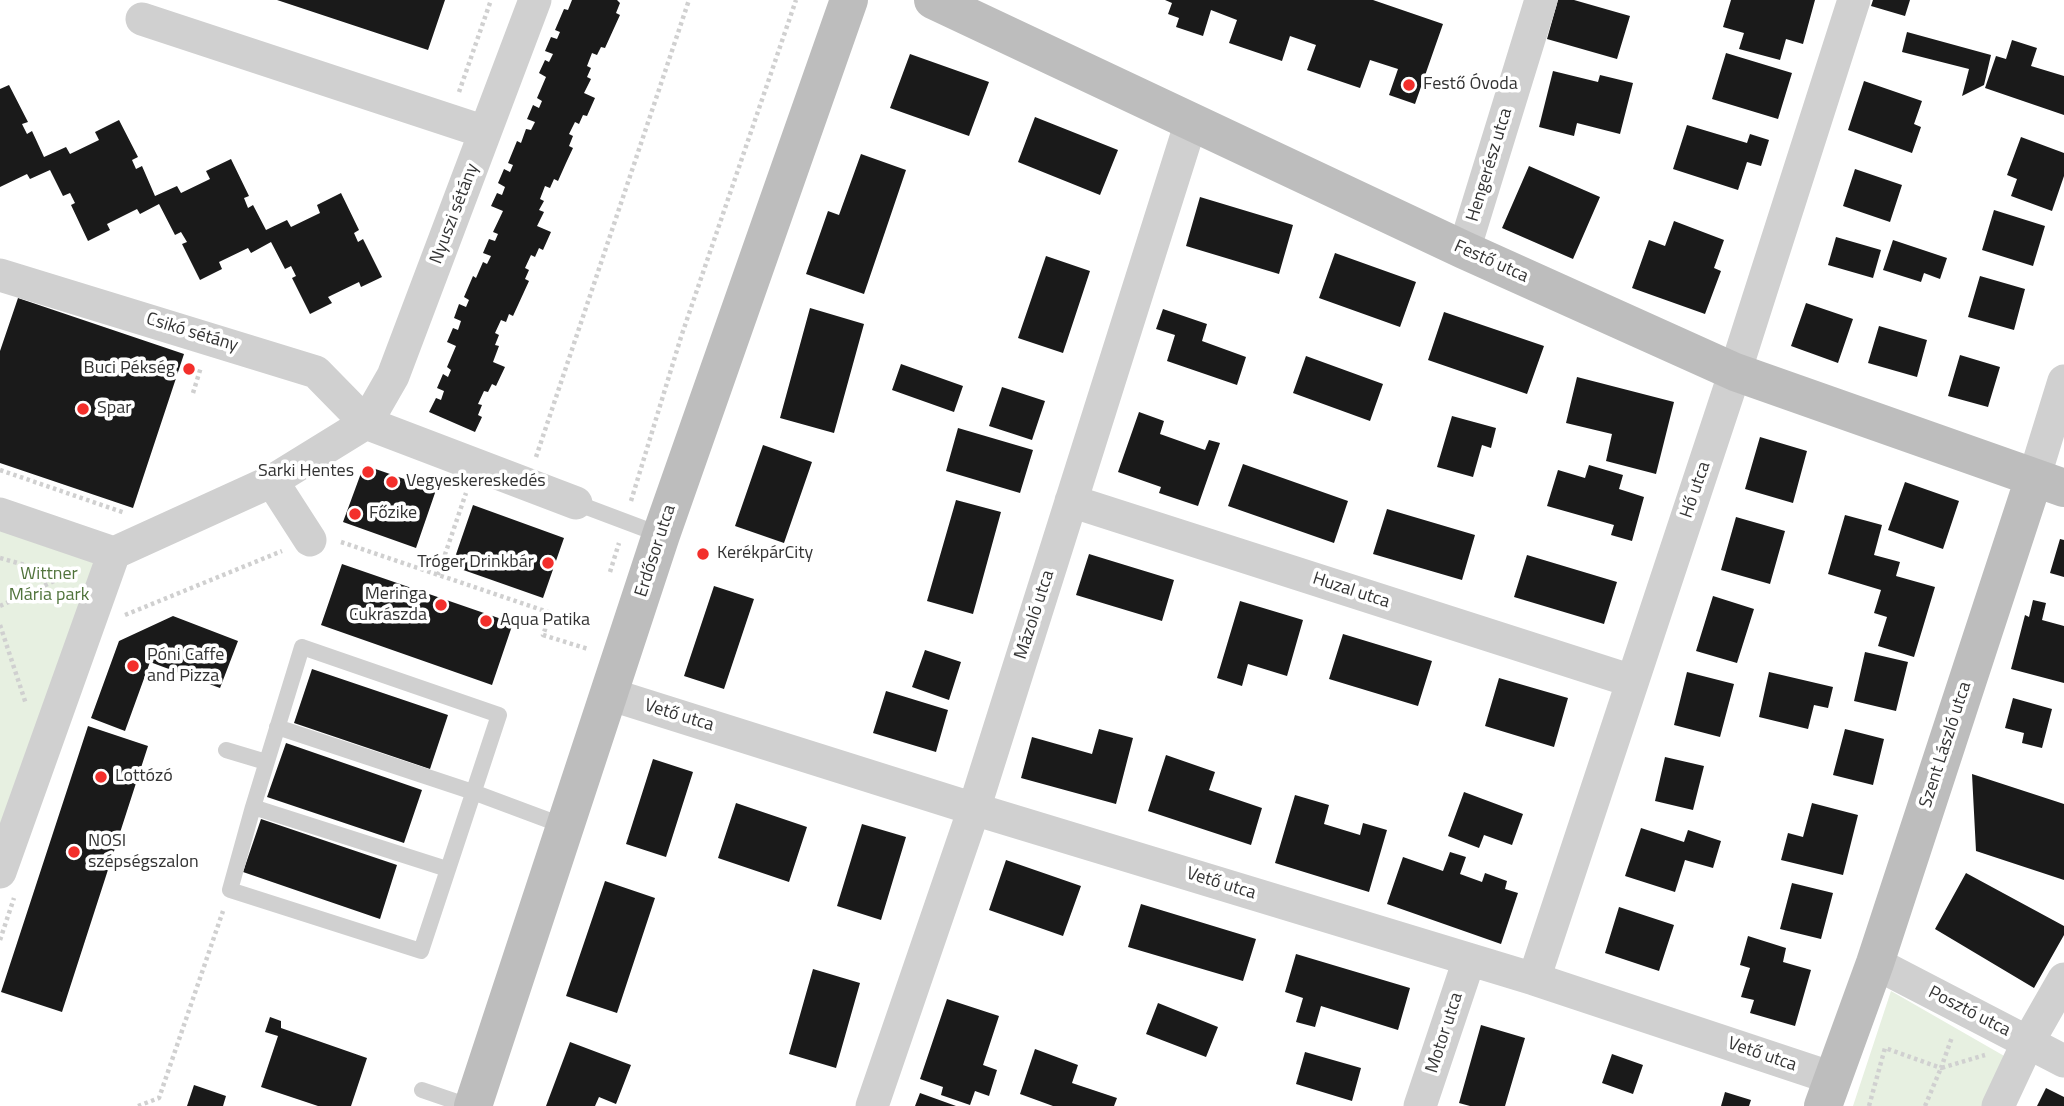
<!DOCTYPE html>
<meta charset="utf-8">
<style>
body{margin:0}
canvas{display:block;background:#fff}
</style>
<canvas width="2064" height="1106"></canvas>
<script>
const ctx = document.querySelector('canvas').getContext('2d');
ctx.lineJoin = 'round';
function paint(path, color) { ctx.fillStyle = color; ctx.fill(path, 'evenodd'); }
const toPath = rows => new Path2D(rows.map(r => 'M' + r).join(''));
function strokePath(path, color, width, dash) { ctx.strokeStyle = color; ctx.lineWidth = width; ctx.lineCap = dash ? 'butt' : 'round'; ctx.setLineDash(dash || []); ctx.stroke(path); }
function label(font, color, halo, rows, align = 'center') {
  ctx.font = font + ' "Titillium Web",sans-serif'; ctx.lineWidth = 7; ctx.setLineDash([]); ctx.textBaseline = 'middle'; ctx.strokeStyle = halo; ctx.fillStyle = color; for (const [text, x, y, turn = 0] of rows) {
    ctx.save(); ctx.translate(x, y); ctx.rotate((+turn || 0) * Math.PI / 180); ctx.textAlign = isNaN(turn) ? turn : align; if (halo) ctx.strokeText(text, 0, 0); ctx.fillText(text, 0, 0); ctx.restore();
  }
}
const green = toPath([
 [0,514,114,553,0,872],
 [1891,991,2006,1057,1986,1106,1853,1106]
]);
const building = toPath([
 [277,0,445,0,428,50],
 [572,0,617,0,620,3,616,13,620,15,605,48,601,47,597,55,592,53,587,66,591,68,587,77,591,79,584,93,595,98,587,116,583,115,579,124,575,122,569,134,573,136,569,146,573,148,566,163,558,181,554,179,550,188,545,186,540,199,544,201,539,210,544,212,537,226,551,232,543,250,539,248,535,257,531,255,525,268,529,270,525,279,529,281,513,316,509,314,506,322,501,320,495,333,499,335,495,345,499,346,493,362,505,367,496,386,492,384,488,392,484,391,478,404,482,405,478,415,482,417,475,432,429,412,436,398,441,400,444,391,437,388,443,374,448,377,451,370,447,367,456,346,447,342,453,328,458,330,461,321,454,318,459,304,466,307,469,300,464,297,473,276,476,278,483,262,487,264,491,256,483,253,489,239,495,241,498,234,493,232,503,211,491,206,497,193,502,195,505,187,498,183,504,169,510,172,513,165,508,163,517,141,521,143,526,129,531,130,535,122,527,119,533,105,539,108,542,101,537,98,546,77,539,73,545,60,549,62,553,54,545,51,551,37,557,39,560,32,555,30,564,9,568,10],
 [1165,0,1373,0,1443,24,1415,104,1389,95,1398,69,1370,60,1360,88,1307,70,1316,45,1290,36,1282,61,1229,43,1237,20,1211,10,1203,36,1176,27,1179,18,1168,14,1172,3],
 [1558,0,1574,0,1630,16,1617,59,1547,39],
 [1731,0,1815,0,1803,44,1786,39,1780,60,1739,49,1744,33,1723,27],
 [1873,0,1910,0,1905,16,1871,6],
 [1907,32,1991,55,1984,85,1962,96,1969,69,1902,52],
 [2012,40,2037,48,2031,66,2064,76,2064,115,1985,88,1996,56,2006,59],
 [1726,53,1792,73,1778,119,1712,99],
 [910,54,989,82,969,136,890,108],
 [1553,71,1598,82,1600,75,1633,83,1620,134,1577,123,1574,136,1539,127],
 [1864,81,1922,101,1914,124,1921,127,1912,153,1848,130],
 [9,85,28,122,22,124,27,134,32,131,44,157,66,147,70,154,99,140,95,132,119,120,138,157,132,160,136,169,142,166,155,196,177,186,181,193,210,179,206,171,231,159,249,196,244,198,248,208,253,205,266,230,287,220,291,227,320,213,317,205,341,193,359,230,354,233,358,242,363,239,382,277,361,287,359,282,328,297,332,303,310,314,292,278,296,276,291,266,285,269,271,242,251,253,248,248,219,262,222,269,200,280,182,244,187,242,181,232,175,235,159,204,140,214,137,209,107,224,110,230,88,241,71,205,75,203,70,193,63,196,50,170,30,179,27,174,0,187,0,89],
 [1035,117,1118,150,1100,195,1018,162],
 [1687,125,1747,143,1750,134,1769,140,1761,166,1747,162,1738,190,1673,169],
 [2021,137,2064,153,2064,176,2052,211,2011,196,2017,179,2007,175],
 [861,154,906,170,864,294,806,274,828,211,839,215],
 [1529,166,1600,197,1573,259,1502,228],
 [1855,169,1902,185,1890,222,1843,206],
 [1200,197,1293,225,1279,274,1186,246],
 [1994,210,2045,226,2033,266,1982,250],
 [1674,221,1724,240,1714,268,1721,271,1705,314,1632,288,1649,240,1665,246],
 [1836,237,1881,250,1873,278,1828,265],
 [1893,240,1947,258,1940,279,1924,273,1921,282,1883,270],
 [1335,253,1416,282,1400,327,1319,298],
 [1046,256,1090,271,1063,353,1018,338],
 [1980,276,2025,289,2014,330,1968,317],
 [18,298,184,354,133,508,0,463,0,351],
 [1806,303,1853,319,1838,363,1791,346],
 [810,308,864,324,834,433,780,418],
 [1163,309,1207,324,1202,341,1246,357,1237,385,1167,361,1175,335,1156,329],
 [1444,312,1544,346,1527,394,1428,360],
 [1879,326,1927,340,1917,377,1868,363],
 [1960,355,2000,367,1988,407,1948,396],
 [1306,356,1383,384,1370,421,1293,393],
 [901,364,963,386,954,412,892,390],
 [1577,377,1674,402,1656,474,1606,461,1612,434,1566,423],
 [1002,387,1045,401,1032,440,989,426],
 [1139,412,1164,421,1160,434,1205,450,1209,440,1220,443,1198,506,1159,493,1161,487,1118,472],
 [1452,416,1496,428,1491,448,1482,445,1473,477,1437,467],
 [958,428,1033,450,1020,493,946,471],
 [1760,437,1807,451,1793,503,1745,489],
 [763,445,812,462,784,543,735,526],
 [1243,464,1348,501,1334,543,1228,506],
 [364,465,436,490,416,548,343,522],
 [1589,465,1623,475,1619,489,1644,497,1632,541,1611,535,1614,525,1547,506,1558,470,1585,478],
 [1905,482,1959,501,1943,549,1888,530],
 [956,500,1001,512,973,614,927,601],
 [473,505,564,538,543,598,452,566],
 [1387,509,1475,535,1462,580,1373,554],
 [1845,515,1882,525,1874,555,1900,562,1896,576,1935,587,1914,657,1878,646,1887,617,1874,613,1881,590,1828,574],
 [1736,517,1785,531,1770,584,1721,570],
 [2060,539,2064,540,2064,577,2050,573],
 [1089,554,1174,580,1162,621,1076,595],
 [1527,555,1617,582,1604,624,1514,597],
 [342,564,513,623,492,685,321,625],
 [714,586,754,599,724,689,684,676],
 [1713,596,1754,609,1737,663,1696,651],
 [2033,600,2046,603,2042,620,2064,626,2064,683,2011,669,2025,615,2029,617],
 [1240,601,1303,620,1287,676,1248,664,1242,686,1217,678],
 [173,616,238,641,220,688,150,662,125,731,91,718,119,641],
 [1343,634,1432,661,1418,706,1329,679],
 [925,650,961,662,949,700,912,687],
 [1865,652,1908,662,1896,711,1854,701],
 [312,669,448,715,430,769,294,723],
 [1687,672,1734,684,1720,737,1674,725],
 [1769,672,1833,687,1828,708,1814,705,1808,729,1759,717],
 [1499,678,1568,698,1554,747,1485,726],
 [886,691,948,710,936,752,873,733],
 [2013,698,2052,709,2042,748,2022,743,2024,733,2005,728],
 [88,726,148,746,62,1012,1,992],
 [1099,729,1133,738,1116,804,1021,778,1032,737,1092,754],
 [1845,729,1884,739,1873,785,1833,775],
 [286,743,422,790,404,843,267,797],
 [1166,755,1215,772,1209,790,1262,808,1251,845,1148,811],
 [1665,757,1704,766,1693,810,1655,801],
 [653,759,693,772,666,857,626,844],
 [1972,774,2064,804,2064,880,1976,851],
 [1464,792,1523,814,1512,845,1484,835,1479,848,1448,836],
 [1295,795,1329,805,1324,824,1360,835,1363,823,1387,830,1369,892,1275,863],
 [736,803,807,827,789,882,718,858],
 [1812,803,1858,815,1843,875,1781,860,1788,833,1803,837],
 [261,819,397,865,380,919,243,872],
 [862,824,906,837,881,920,837,906],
 [1641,828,1684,842,1688,830,1721,841,1713,868,1685,860,1675,892,1625,876],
 [1450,852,1466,857,1460,874,1482,882,1485,873,1507,881,1505,889,1518,893,1501,944,1387,904,1403,857,1443,871],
 [1006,860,1081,886,1063,936,989,910],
 [1966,873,2064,926,2064,935,2034,988,1935,929],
 [605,881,655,898,617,1013,566,996],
 [1792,883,1833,893,1821,939,1780,929],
 [1141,904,1256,939,1243,981,1128,947],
 [1619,907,1674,925,1659,971,1605,953],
 [1748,936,1786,948,1783,962,1811,970,1795,1026,1750,1013,1754,1000,1741,997,1750,968,1740,965],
 [1296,954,1410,988,1398,1030,1321,1006,1315,1027,1296,1022,1303,998,1285,992],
 [813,969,860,983,836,1068,789,1054],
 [947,999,999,1016,983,1065,997,1070,989,1096,975,1091,970,1105,941,1095,943,1087,920,1079],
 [1158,1003,1218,1027,1206,1057,1146,1034],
 [270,1017,281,1021,281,1028,367,1058,351,1106,318,1106,261,1087,278,1036,265,1032],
 [1481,1025,1525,1038,1505,1106,1470,1106,1459,1103],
 [570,1042,631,1065,616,1104,599,1097,595,1106,546,1106],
 [1035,1049,1078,1065,1072,1083,1117,1098,1114,1106,1053,1106,1020,1094],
 [1305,1052,1361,1068,1352,1101,1296,1084],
 [1612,1054,1643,1065,1633,1094,1602,1083],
 [194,1085,226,1096,223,1106,187,1106],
 [2046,1088,2064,1097,2064,1106,2037,1106],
 [1725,1092,1751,1100,1749,1106,1721,1106],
 [920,1093,956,1106,915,1106]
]);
const path = toPath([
 [459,92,491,0],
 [193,393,201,367],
 [536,457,689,0],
 [0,470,125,513],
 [631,501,681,337,796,0],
 [341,542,551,613,543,635,588,649],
 [0,558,64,576],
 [610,572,619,543],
 [438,575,466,493],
 [0,606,65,576,73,579],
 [125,615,282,551],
 [0,625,26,704],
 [0,940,14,898],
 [138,1106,159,1098,223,911],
 [1869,1106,1885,1048,1941,1068,1952,1037],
 [1925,1106,1941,1068,1985,1055]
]);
const lane = toPath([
 [576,503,661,535],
 [302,647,499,715,421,951,230,890,253,807,302,647],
 [277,727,473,792,564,826],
 [226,750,266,762],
 [253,807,447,869],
 [422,1090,469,1106]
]);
const street = toPath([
 [142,19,485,132],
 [1464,250,1541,0],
 [0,275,316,372,366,423,576,503],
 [2034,478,2064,381],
 [272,481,310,540],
 [1071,501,1632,681],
 [0,514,114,553,272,481,366,423,393,376,535,0],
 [609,694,974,809,1534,979,1832,1078],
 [0,872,114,553],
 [1875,963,2064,1061],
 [1534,979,1735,372,1854,0],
 [872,1106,974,809,1191,122],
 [1420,1106,1469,960],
 [1998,1106,2028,1042,2064,979]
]);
const secondary = toPath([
 [933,0,1464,250,1735,372,2064,488],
 [473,1106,661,535,849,0],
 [1823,1106,1875,963,2034,478]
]);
const markers = [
 [1409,85,7,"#f32f2b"],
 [189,369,7,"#f32f2b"],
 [83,409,7,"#f32f2b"],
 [368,472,7,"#f32f2b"],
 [392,482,7,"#f32f2b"],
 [355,514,7,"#f32f2b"],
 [703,554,7,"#f32f2b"],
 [548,563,7,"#f32f2b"],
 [441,605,7,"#f32f2b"],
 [486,621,7,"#f32f2b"],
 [133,666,7,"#f32f2b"],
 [101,777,7,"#f32f2b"],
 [74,852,7,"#f32f2b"]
];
const poiNames = [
 ["Festő Óvoda",1423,85],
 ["Buci Pékség",175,369,"right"],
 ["Spar",97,409],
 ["Sarki Hentes",354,472,"right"],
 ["Vegyeskereskedés",406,482],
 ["Főzike",369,514],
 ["KerékpárCity",717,554],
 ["Tróger Drinkbár",534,563,"right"],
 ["Meringa",427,595,"right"],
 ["Cukrászda",427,616,"right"],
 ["Aqua Patika",500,621],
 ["Póni Caffe",147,656],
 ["and Pizza",147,677],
 ["Lottózó",115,777],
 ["NOSI",88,842],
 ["szépségszalon",88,863]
];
const streetNames = [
 ["Hengerész utca",1490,165,-73],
 ["Nyuszi sétány",455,214,-69],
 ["Festő utca",1491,262,24],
 ["Csikó sétány",192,333,17],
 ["Hő utca",1696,490,-71],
 ["Erdősor utca",656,551,-72],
 ["Huzal utca",1351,591,18],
 ["Mázoló utca",1035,615,-72],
 ["Vető utca",679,716,17],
 ["Szent László utca",1946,745,-72],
 ["Vető utca",1221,884,17],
 ["Posztó utca",1969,1012,27],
 ["Motor utca",1445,1033,-72],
 ["Vető utca",1762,1055,19]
];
const parkNames = [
 ["Wittner",49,575],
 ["Mária park",49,596]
];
paint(green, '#e7f0e1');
paint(building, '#1a1a1a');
strokePath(path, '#d0d0d0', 4.5, [3.5, 3.5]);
strokePath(lane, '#d0d0d0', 16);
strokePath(street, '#d0d0d0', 33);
strokePath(secondary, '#bdbdbd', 38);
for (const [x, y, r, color] of markers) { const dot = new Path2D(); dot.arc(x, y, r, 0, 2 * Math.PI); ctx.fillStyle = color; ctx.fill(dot); strokePath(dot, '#fff', 2.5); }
label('18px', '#333', '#fff', poiNames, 'left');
label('18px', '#333', '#fff', streetNames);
label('18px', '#50733b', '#fff', parkNames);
</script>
